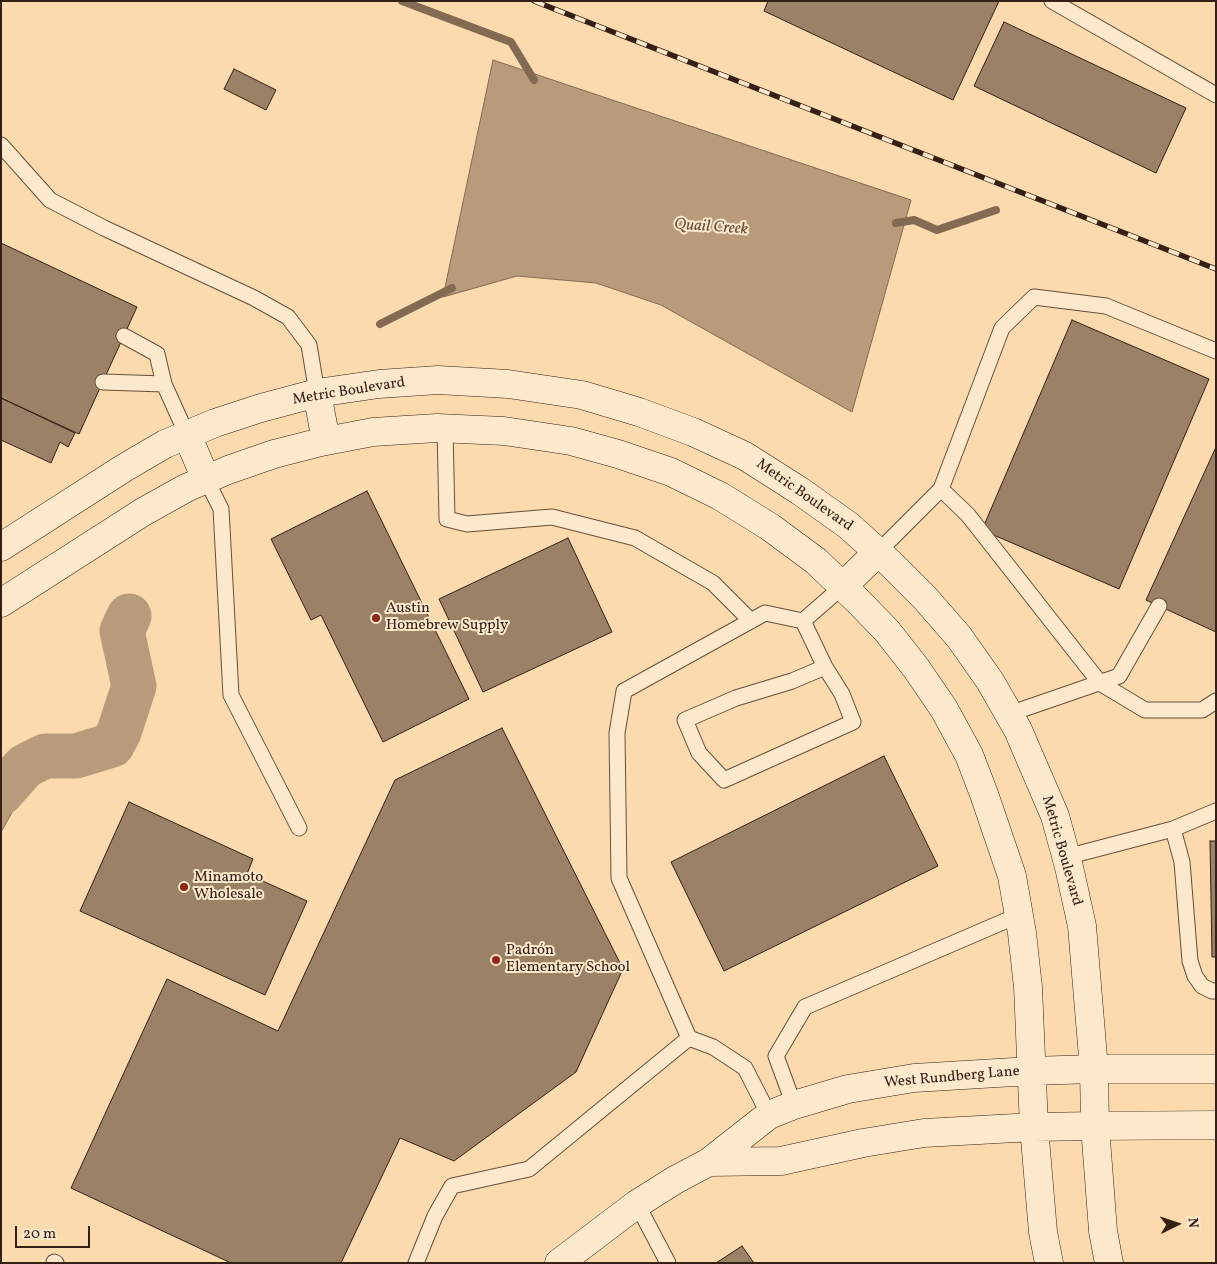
<!DOCTYPE html>
<meta charset="utf-8">
<style>
body{margin:0}
#map{position:relative;width:1217px;height:1264px;overflow:hidden;background:#fbdbae;font-family:Vollkorn,serif}
canvas{display:block}
.frame{position:absolute;inset:0;border:2px solid #342016;pointer-events:none}
.north{position:absolute;left:1152px;top:1199px;width:50px;height:50px;-webkit-text-stroke:4px #fce8ca;paint-order:stroke;rotate:86deg;font-size:14px;font-weight:700;line-height:20px;text-align:center;color:#342016}
.north::after{content:'';display:block;margin:auto;width:18px;height:22px;background:#342016;clip-path:polygon(50% 0,100% 100%,50% 72%,0 100%)}
.scale{position:absolute;left:15px;top:1226px;width:75px;height:22px;box-sizing:border-box;border:2px solid #342016;border-top:0;padding-left:6px;font-size:15px;line-height:18px;white-space:nowrap;color:#342016;-webkit-text-stroke:4px #fce8ca;paint-order:stroke}
</style>
<div id="map">
<canvas width="1217" height="1264"></canvas>
<div class="frame"></div>
<div class="north">N</div>
<div class="scale">20 m</div>
</div>
<script>
const ctx = document.querySelector('canvas').getContext('2d');
ctx.lineJoin = 'round';
function paint(path, color) { ctx.fillStyle = color; ctx.fill(path, 'evenodd'); }
const toPath = rows => new Path2D(rows.map(r => 'M' + r).join(''));
function strokePath(path, color, width, dash) { ctx.strokeStyle = color; ctx.lineWidth = width; ctx.lineCap = dash ? 'butt' : 'round'; ctx.setLineDash(dash || []); ctx.stroke(path); }
function label(font, color, halo, rows, align = 'center') {
  ctx.font = font + ' Vollkorn,serif'; ctx.lineWidth = 4; ctx.setLineDash([]); ctx.textBaseline = 'middle'; ctx.strokeStyle = halo; ctx.fillStyle = color; for (const [text, x, y, turn = 0] of rows) {
    ctx.save(); ctx.translate(x, y); ctx.rotate((+turn || 0) * Math.PI / 180); ctx.textAlign = isNaN(turn) ? turn : align; if (halo) ctx.strokeText(text, 0, 0); ctx.fillText(text, 0, 0); ctx.restore();
  }
}
const water = toPath([
 [493,60,911,200,852,412,661,305,596,283,517,276,443,297,493,60],
 [1,758,28,784,1,832,1,758]
]);
const stream = toPath([
 [402,1,511,42,534,80],
 [896,223,914,220,937,230,996,210],
 [380,324,452,288]
]);
const river = toPath([
 [1,793,25,766,45,756,76,756,112,745,119,732,134,686,122,631,129,616]
]);
const building = toPath([
 [768,1,999,1,953,100,764,11,768,1],
 [1004,22,1186,108,1156,173,974,86,1004,22],
 [234,69,276,90,266,110,224,89,234,69],
 [1,243,137,307,79,434,1,398,1,243],
 [1072,320,1209,379,1119,589,982,530,1072,320],
 [1,398,75,433,68,447,60,442,51,463,1,440,1,398],
 [1216,447,1216,632,1146,600,1216,447],
 [367,491,469,699,383,742,321,615,311,620,271,539,367,491],
 [568,538,612,632,483,692,439,599,568,538],
 [502,728,623,969,576,1072,454,1161,400,1138,341,1263,231,1263,71,1188,167,979,278,1031,395,780,502,728],
 [884,756,938,866,724,971,671,862,884,756],
 [129,802,253,859,247,874,307,901,265,995,80,911,129,802],
 [1210,841,1216,841,1216,957,1212,957,1210,841],
 [742,1246,754,1263,716,1263,742,1246]
]);
const service = toPath([
 [1052,1,1216,95],
 [1,145,50,200,104,228,254,298,288,317,309,345,317,393],
 [124,336,157,354,164,384,187,435],
 [103,382,164,384],
 [445,428,447,519,467,524,552,517,635,538,713,583,751,621],
 [206,479,221,509,231,695,299,828],
 [941,489,1002,328,1034,297,1106,306,1216,351],
 [878,552,941,489,968,515,1100,683,1145,710,1202,710,1216,701],
 [825,667,842,694,853,722,724,780,699,753,685,720,736,698,792,681,825,667,803,621,843,586],
 [1009,714,1119,676,1159,606],
 [1173,829,1182,862,1190,961,1195,976,1202,986,1212,991,1216,991],
 [1066,857,1173,829,1216,811],
 [794,1105,776,1056,805,1007,1019,915],
 [769,1115,745,1068,713,1047,689,1038,619,878,617,733,624,691,765,613,803,621],
 [637,1204,668,1263],
 [54,1262,56,1263],
 [416,1263,435,1216,452,1186,529,1169,689,1038]
]);
const minor = toPath([
 [1094,1069,1216,1069],
 [1095,1126,1216,1125]
]);
const secondary = toPath([
 [317,393,326,441],
 [187,435,206,479],
 [1,547,124,468,165,444,215,423,261,408,317,393,379,384,438,380,508,384,582,395,639,412,693,432,745,456,800,491,849,526,890,563,925,598,959,637,990,681,1018,730,1055,816,1069,867,1082,926,1094,1069,1095,1126,1103,1231,1109,1263],
 [843,586,878,552],
 [1,603,143,512,186,488,228,470,274,454,321,442,373,432,437,428,504,431,571,441,618,454,671,472,720,496,770,527,816,561,858,601,887,631,916,668,944,709,969,755,984,794,1012,876,1022,933,1028,987,1034,1127,1043,1232,1049,1263],
 [709,1162,781,1161,863,1143,924,1133,1034,1127,1095,1126],
 [559,1263,637,1204,675,1180,709,1162,769,1115,794,1105,848,1089,914,1078,1031,1071,1094,1069]
]);
const rail = toPath([
 [534,1,1216,269]
]);
const markers = [
 [376,618,5,"#8f2418"],
 [184,887,5,"#8f2418"],
 [496,960,5,"#8f2418"]
];
const streetNames = [
 ["Metric Boulevard",349,392,-9],
 ["Metric Boulevard",804,496,35],
 ["Metric Boulevard",1061,851,74],
 ["West Rundberg Lane",952,1078,-5]
];
const poiNames = [
 ["Austin",386,609],
 ["Homebrew Supply",386,626],
 ["Minamoto",194,878],
 ["Wholesale",194,895],
 ["Padrón",506,951],
 ["Elementary School",506,968]
];
const waterNames = [
 ["Quail Creek",711,228,4]
];
paint(water, '#b79b7a');
strokePath(water, '#836a52', 1);
strokePath(stream, '#836a52', 8);
strokePath(river, '#b79b7a', 45);
paint(building, '#9b8165');
strokePath(building, '#342016', 1);
strokePath(service, '#664f3c', 17);
strokePath(minor, '#664f3c', 29);
strokePath(secondary, '#342016', 29);
strokePath(service, '#fce8ca', 15);
strokePath(minor, '#fce8ca', 28);
strokePath(secondary, '#fce8ca', 28);
strokePath(rail, '#342016', 5.5);
strokePath(rail, '#fce8ca', 4, [11]);
for (const [x, y, r, color] of markers) { const dot = new Path2D(); dot.arc(x, y, r, 0, 2 * Math.PI); ctx.fillStyle = color; ctx.fill(dot); strokePath(dot, '#fce8ca', 2); }
label('15px', '#342016', '#fce8ca', streetNames);
label('15px', '#342016', '#fce8ca', poiNames, 'left');
label('italic 16px', '#624b39', '#fce8ca', waterNames);
</script>
